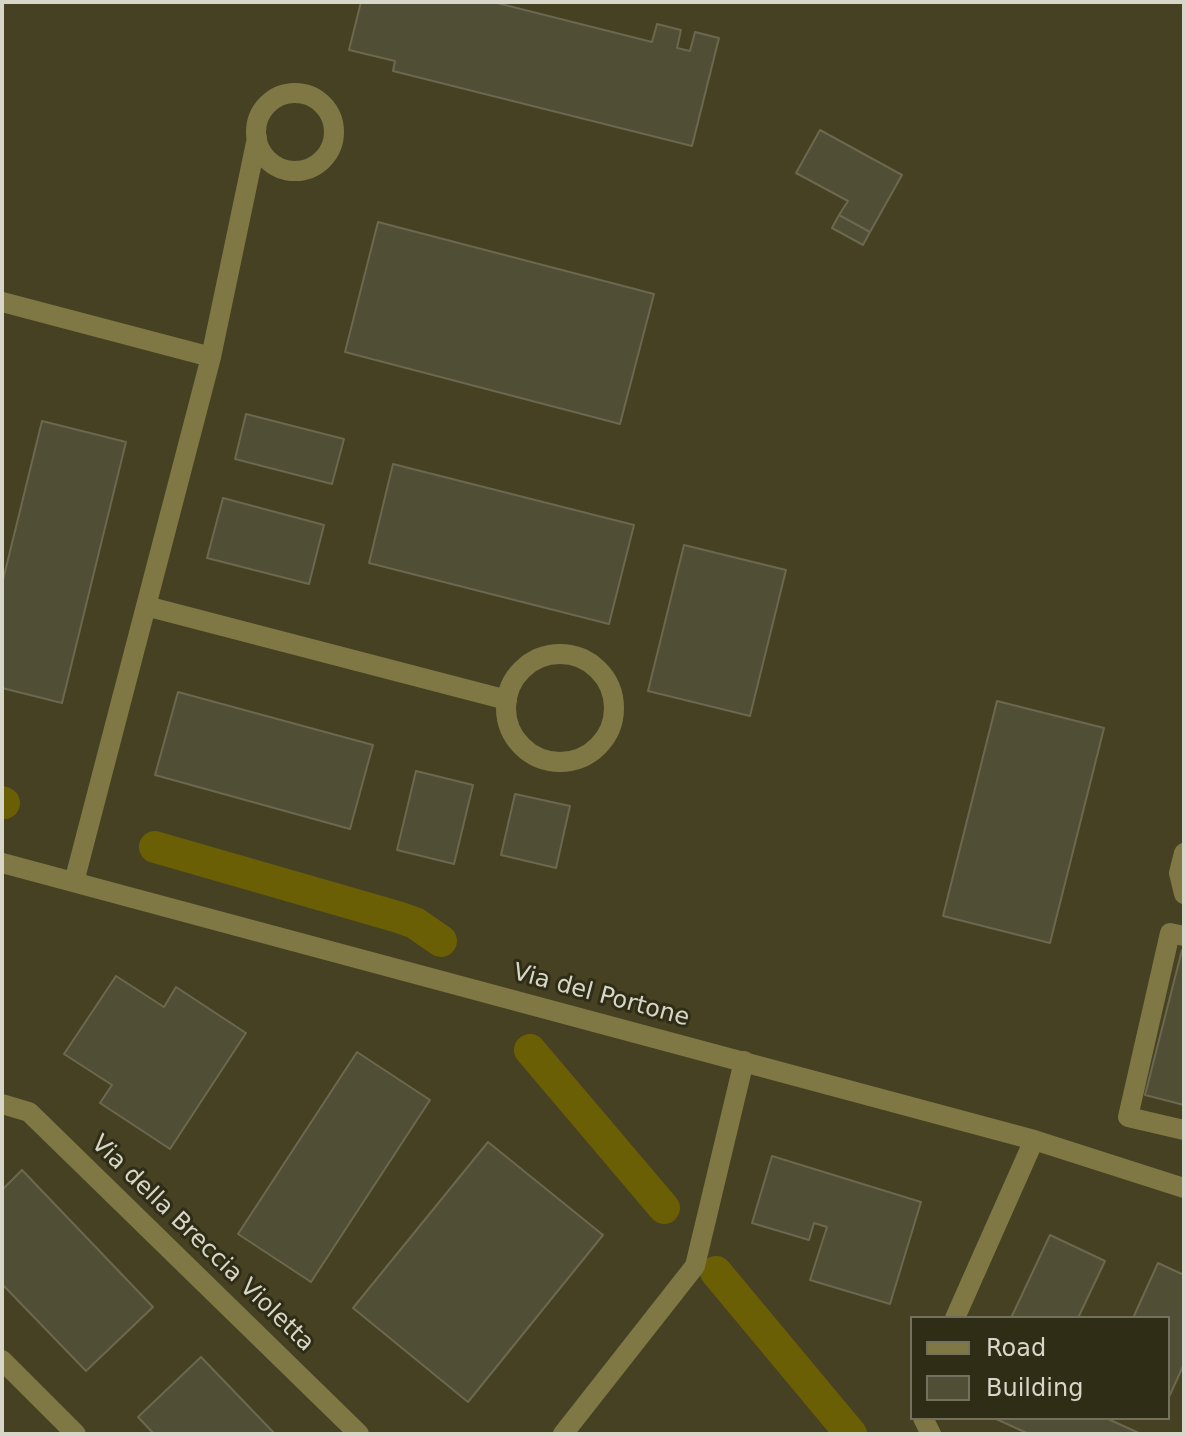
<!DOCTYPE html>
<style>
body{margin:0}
#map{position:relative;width:1186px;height:1436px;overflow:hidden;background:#3a3720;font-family:"DejaVu Sans",sans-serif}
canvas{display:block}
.frame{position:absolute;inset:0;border:4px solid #d7d6c8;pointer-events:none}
.legend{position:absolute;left:910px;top:1316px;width:260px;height:104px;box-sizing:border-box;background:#302d16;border:2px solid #73715d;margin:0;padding:10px 14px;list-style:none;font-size:24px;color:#d7d6c8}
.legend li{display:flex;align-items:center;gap:16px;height:40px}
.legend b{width:40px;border:2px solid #73715d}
</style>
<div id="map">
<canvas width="1186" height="1436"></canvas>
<div class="frame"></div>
<ul class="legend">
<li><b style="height:10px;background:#7f7845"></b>Road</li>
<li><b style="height:22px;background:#514e36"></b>Building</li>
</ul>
</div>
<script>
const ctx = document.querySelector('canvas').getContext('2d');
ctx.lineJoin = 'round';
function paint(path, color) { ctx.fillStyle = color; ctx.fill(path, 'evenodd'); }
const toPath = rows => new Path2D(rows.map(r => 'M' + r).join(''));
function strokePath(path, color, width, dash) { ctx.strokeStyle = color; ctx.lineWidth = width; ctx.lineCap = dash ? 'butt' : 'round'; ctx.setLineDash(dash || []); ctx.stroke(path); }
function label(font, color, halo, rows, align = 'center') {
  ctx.font = font + ' "DejaVu Sans",sans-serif'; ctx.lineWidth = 6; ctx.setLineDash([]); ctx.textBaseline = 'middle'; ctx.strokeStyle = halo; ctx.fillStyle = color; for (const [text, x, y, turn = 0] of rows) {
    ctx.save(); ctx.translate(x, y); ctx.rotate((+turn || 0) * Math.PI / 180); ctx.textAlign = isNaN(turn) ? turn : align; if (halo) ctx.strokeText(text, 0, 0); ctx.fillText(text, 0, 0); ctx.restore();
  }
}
const built = toPath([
 [2,2,1184,2,1184,1434,2,1434],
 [912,1318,1168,1318,1168,1418,912,1418]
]);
const canal = toPath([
 [2,802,4,803],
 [155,847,398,917,415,923,441,941],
 [530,1050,664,1208],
 [716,1272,851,1434]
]);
const building = toPath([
 [361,2,493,2,652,42,657,24,681,30,677,48,690,51,695,32,719,38,692,146,393,71,395,61,349,50,361,2],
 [820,130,902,175,870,232,839,215,848,201,796,173,820,130],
 [839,215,870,232,863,245,832,228,839,215],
 [378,222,654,294,620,424,345,352,378,222],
 [246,414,344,439,332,484,235,459,246,414],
 [42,421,126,442,62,703,2,688,2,584,42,421],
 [393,464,634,525,609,624,369,563,393,464],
 [223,498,324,525,309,584,207,558,223,498],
 [684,545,786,570,750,716,648,691,684,545],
 [178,692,373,745,350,829,155,775,178,692],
 [997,701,1104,728,1050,943,943,916,997,701],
 [416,771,473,785,454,864,397,850,416,771],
 [515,794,570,806,556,868,501,855,515,794],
 [1182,950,1184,950,1184,1105,1145,1095,1182,950],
 [116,976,164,1007,176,987,246,1033,170,1149,100,1103,112,1085,64,1054,116,976],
 [357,1052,430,1100,311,1282,238,1234,357,1052],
 [488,1142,603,1235,468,1402,353,1308,488,1142],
 [772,1156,921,1202,890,1304,810,1280,827,1227,814,1223,809,1240,752,1223,772,1156],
 [22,1170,153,1307,86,1371,2,1284,2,1190,22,1170],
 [1050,1235,1105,1261,1078,1318,1011,1318,1050,1235],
 [1158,1263,1184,1275,1184,1364,1169,1397,1168,1318,1133,1318,1158,1263],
 [201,1357,275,1434,154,1434,138,1417,201,1357],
 [994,1418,1106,1418,1141,1434,1029,1434,994,1418]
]);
const minor = toPath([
 '256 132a39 39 0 1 1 78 0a39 39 0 1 1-78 0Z',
 [2,302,211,357],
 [146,606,507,700],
 '506 708a54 54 0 1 1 108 0a54 54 0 1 1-108 0Z',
 [1184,853,1179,873,1184,894],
 [2,863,1034,1140,1184,1188],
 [74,882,211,357,257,138],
 [1184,936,1170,933,1128,1117,1184,1130],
 [2,1104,29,1112,359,1434],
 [955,1318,1034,1140],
 [2,1360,76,1434],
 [923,1418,931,1434],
 [563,1434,695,1266,744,1061]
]);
const streetNames = [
 ["Via del Portone",601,996,15],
 ["Via della Breccia Violetta",202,1244,44]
];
paint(built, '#464123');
strokePath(canal, '#6a5f05', 32);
paint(building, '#514e36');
strokePath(building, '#6b684f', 2);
strokePath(minor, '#7f7845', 20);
label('24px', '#d7d6c8', '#302d16', streetNames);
</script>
